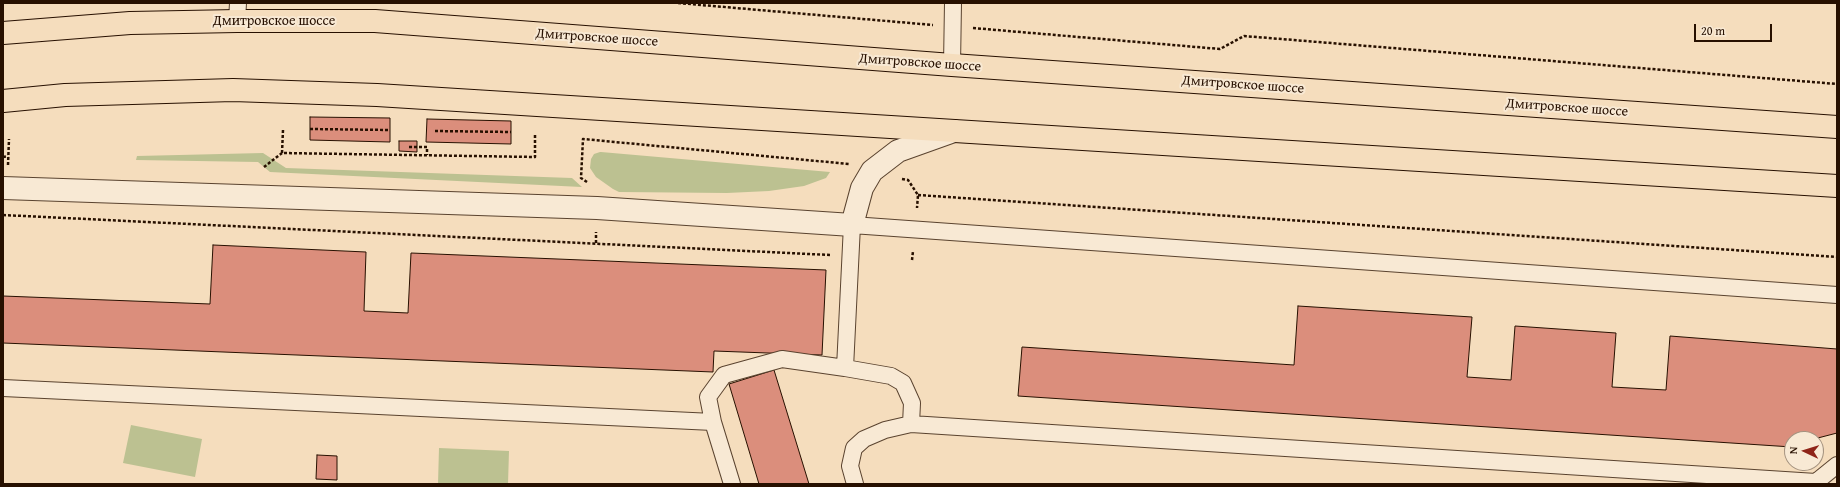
<!DOCTYPE html>
<meta charset="utf-8">
<style>
body{margin:0}
#map{position:relative;width:1840px;height:487px;overflow:hidden;background:#f5ddbd;font-family:"Gentium Book Plus",serif}
canvas{display:block}
.frame{position:absolute;inset:0;border:4px solid #271000;pointer-events:none}
.north{position:absolute;left:1784px;top:431px;width:40px;height:40px;box-sizing:border-box;background:#f8e9d4;border:1px solid #a4927f;border-radius:50%;rotate:274deg;font-size:11px;font-weight:700;line-height:16px;text-align:center;color:#271000}
.north::after{content:'';display:block;margin:auto;width:14px;height:18px;background:#8f2418;clip-path:polygon(50% 0,100% 100%,50% 72%,0 100%)}
.scale{position:absolute;left:1694px;top:24px;width:78px;height:18px;box-sizing:border-box;border:2px solid #271000;border-top:0;padding-left:5px;font-size:12px;line-height:14px;white-space:nowrap;color:#271000;-webkit-text-stroke:3px #f8e9d4;paint-order:stroke}
</style>
<div id="map">
<canvas width="1840" height="487"></canvas>
<div class="frame"></div>
<div class="north">N</div>
<div class="scale">20 m</div>
</div>
<script>
const ctx = document.querySelector('canvas').getContext('2d');
ctx.lineJoin = 'round';
function paint(path, color) { ctx.fillStyle = color; ctx.fill(path, 'evenodd'); }
const toPath = rows => new Path2D(rows.map(r => 'M' + r).join(''));
function strokePath(path, color, width, dash) { ctx.strokeStyle = color; ctx.lineWidth = width; ctx.lineCap = dash ? 'butt' : 'round'; ctx.setLineDash(dash || []); ctx.stroke(path); }
function label(font, color, halo, rows, align = 'center') {
  ctx.font = font + ' "Gentium Book Plus",serif'; ctx.lineWidth = 4; ctx.setLineDash([]); ctx.textBaseline = 'middle'; ctx.strokeStyle = halo; ctx.fillStyle = color; for (const [text, x, y, turn = 0] of rows) {
    ctx.save(); ctx.translate(x, y); ctx.rotate((+turn || 0) * Math.PI / 180); ctx.textAlign = isNaN(turn) ? turn : align; if (halo) ctx.strokeText(text, 0, 0); ctx.fillText(text, 0, 0); ctx.restore();
  }
}
const green = toPath([
 [600,152,601,152,830,172,826,178,804,186,769,191,727,193,619,192,613,189,596,177,590,168,591,159,594,154],
 [263,153,286,168,572,178,582,187,270,172,258,162,136,160,137,156],
 [131,425,202,439,195,477,123,463],
 [439,448,509,451,508,484,438,484]
]);
const building = toPath([
 [310,117,390,118,390,142,310,140,310,117],
 [427,119,511,121,511,144,426,142,427,119],
 [399,141,417,141,417,152,399,151,399,141],
 [213,245,366,252,364,311,408,313,411,253,826,270,822,355,714,351,713,372,3,343,3,296,210,304,213,245],
 [1298,306,1472,317,1467,377,1511,380,1515,326,1616,333,1612,387,1666,390,1670,336,1837,349,1837,433,1814,439,1792,439,1792,447,1018,396,1022,347,1294,365,1298,306],
 [774,370,809,484,759,484,729,384,774,370],
 [317,455,337,456,337,480,316,479,317,455]
]);
const path = toPath([
 [678,3,933,25],
 [973,28,1220,49,1244,36,1837,84],
 [310,129,390,130],
 [283,130,282,153,535,157,535,134],
 [435,131,511,132],
 [409,147,427,147,427,155],
 [3,157,8,156],
 [8,165,9,139],
 [264,167,282,153],
 [902,179,908,180,918,195,917,208],
 [587,182,581,178,583,139,849,164],
 [918,195,1837,257],
 [3,215,830,255],
 [596,243,596,232],
 [912,260,913,251]
]);
const service = toPath([
 [237,21,238,3],
 [952,65,953,3],
 [3,388,713,422,732,484],
 [713,422,708,397,724,375,782,359,845,368],
 [911,424,912,403,903,383,891,376,845,368,852,225,1837,295],
 [1816,482,1837,465],
 [855,484,850,466,854,448,864,439,885,430,911,424,1816,482,1817,484]
]);
const minor = toPath([
 [3,188,597,208,852,225,862,188,872,171,898,151,954,131]
]);
const primary = toPath([
 [3,33,130,23,237,21,375,21,952,65,1837,127],
 [3,101,65,95,233,90,377,95,1837,186]
]);
const streetNames = [
 ["Дмитровское шоссе",274,21],
 ["Дмитровское шоссе",597,38,4],
 ["Дмитровское шоссе",920,63,4],
 ["Дмитровское шоссе",1243,85,4],
 ["Дмитровское шоссе",1567,108,4]
];
paint(green, '#bcc191');
paint(building, '#db8e7c');
strokePath(building, '#271000', 1);
strokePath(service, '#5a432f', 18);
strokePath(minor, '#5a432f', 24);
strokePath(primary, '#271000', 24);
strokePath(path, '#271000', 2.5, [3, 2]);
strokePath(service, '#f8e9d4', 16);
strokePath(minor, '#f8e9d4', 22);
strokePath(primary, '#f5ddbd', 22);
label('14px', '#271000', '#f8e9d4', streetNames);
</script>
